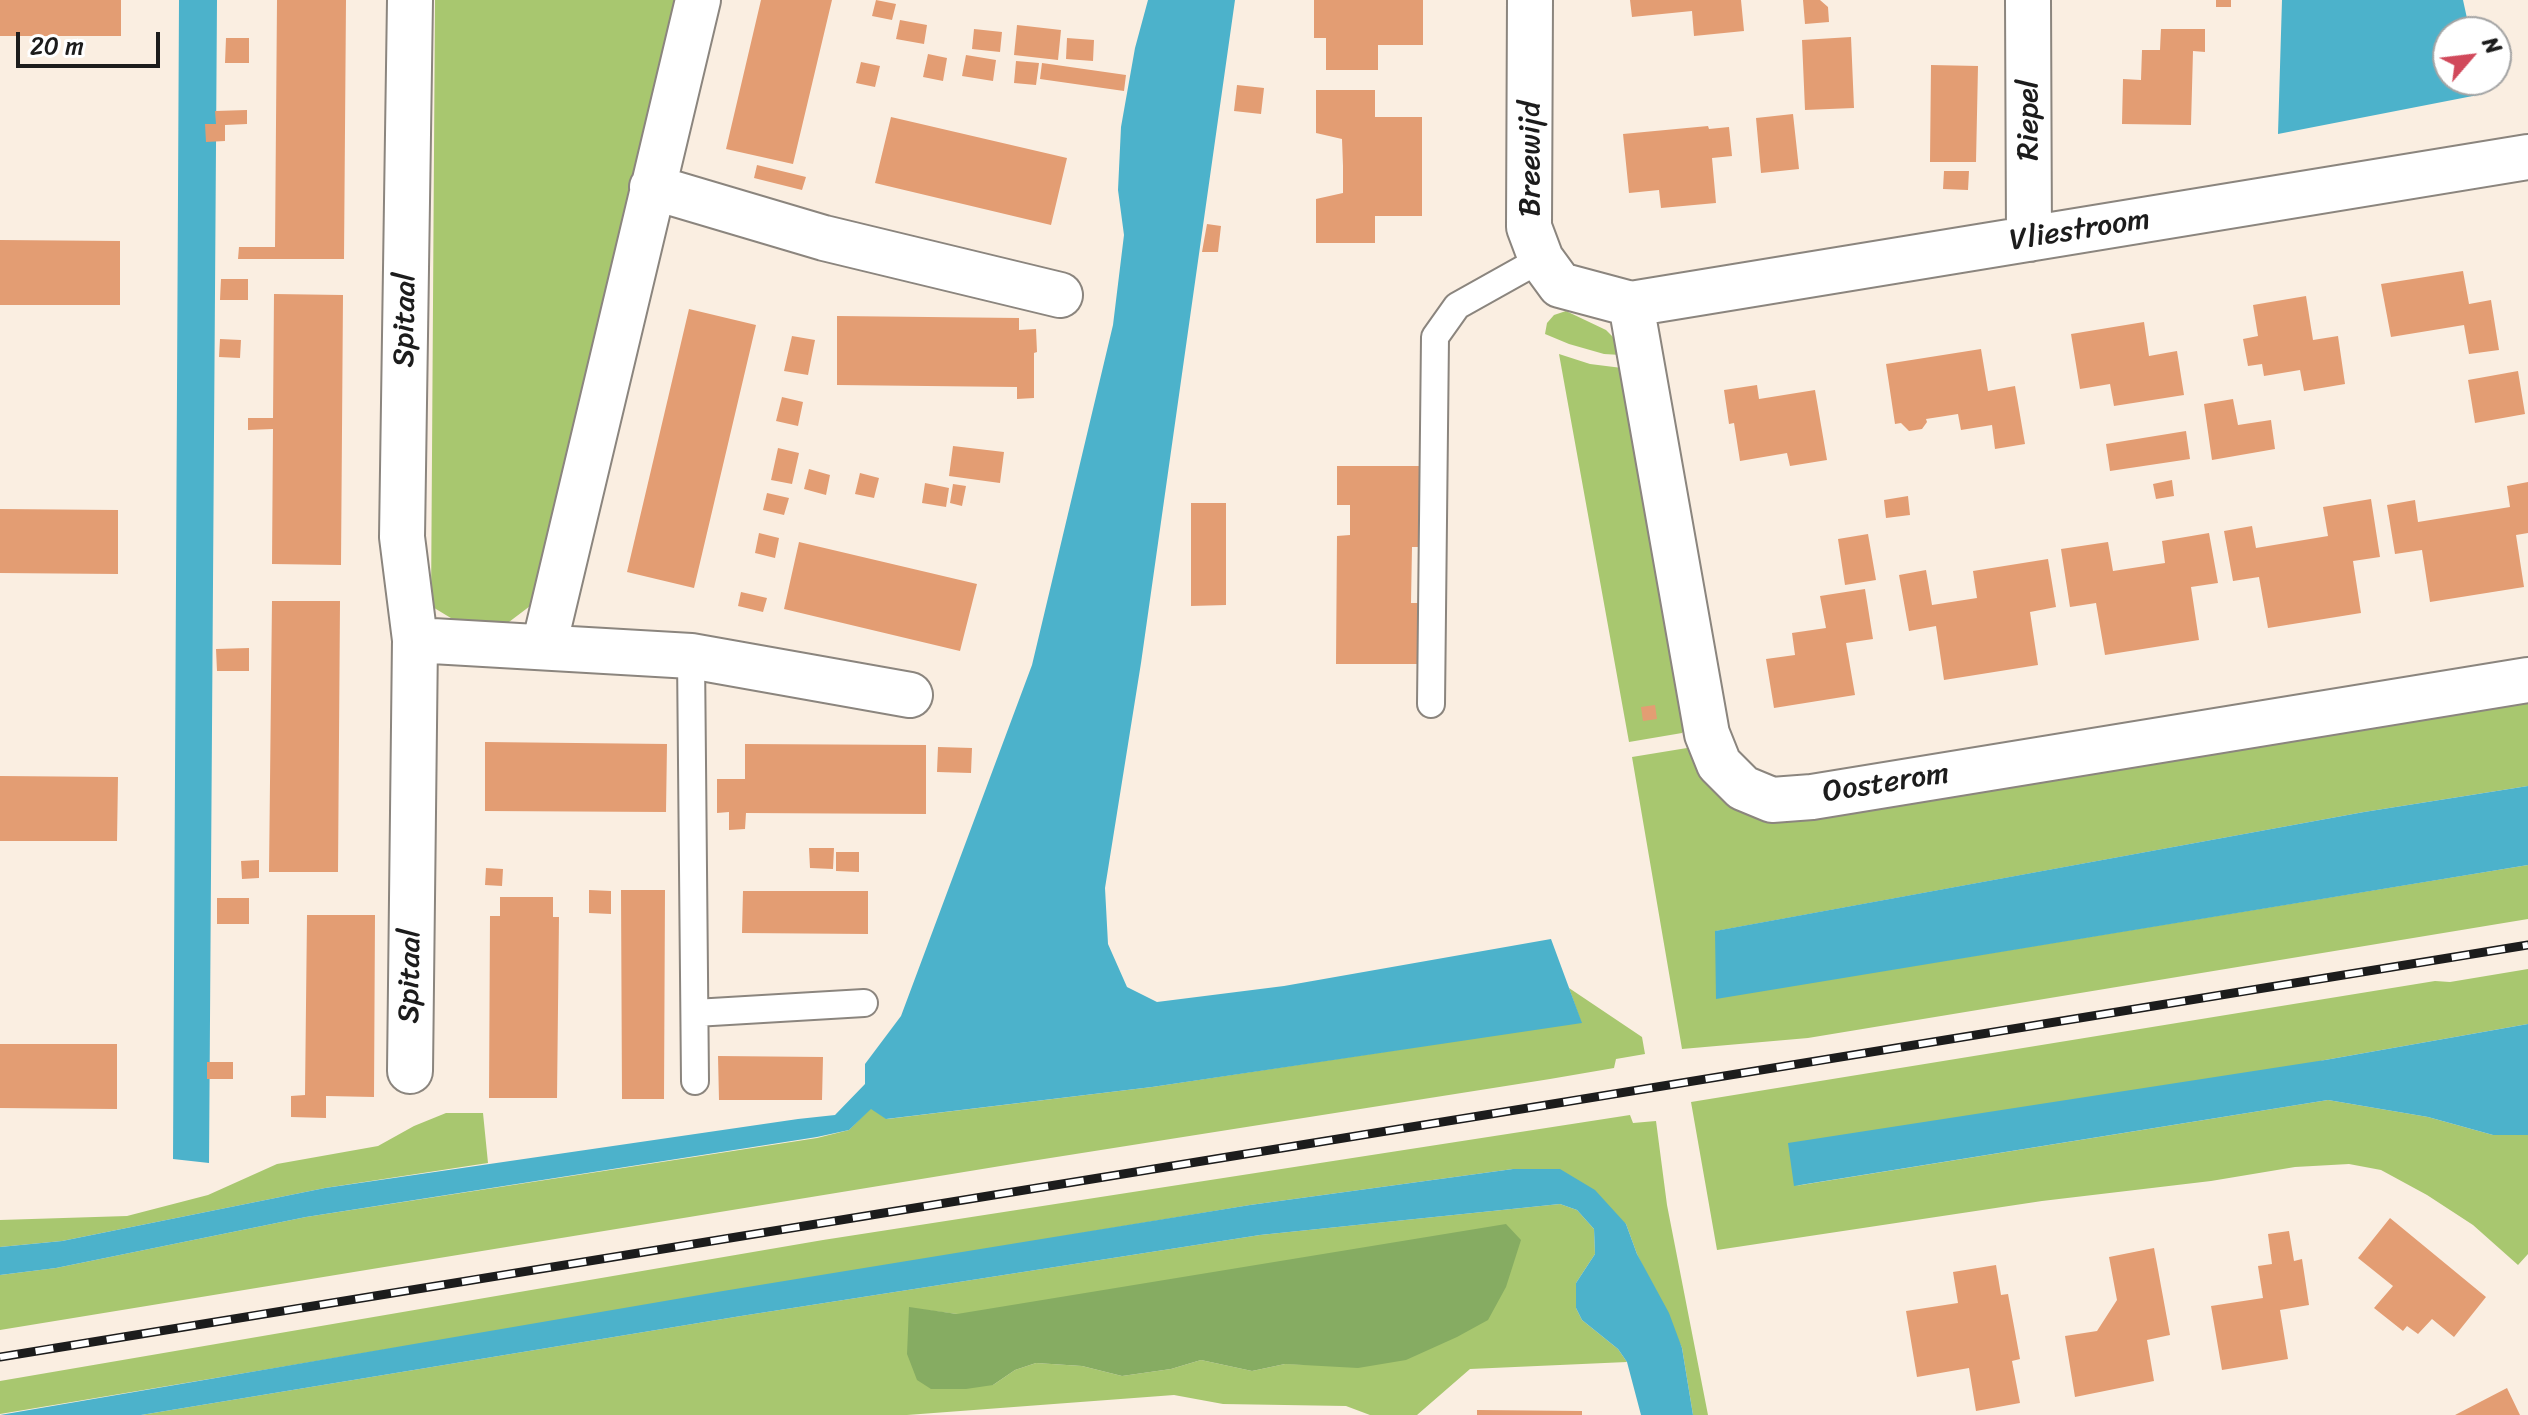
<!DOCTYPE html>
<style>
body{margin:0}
#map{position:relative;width:2528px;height:1415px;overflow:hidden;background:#faeee1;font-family:Sriracha,sans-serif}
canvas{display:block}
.north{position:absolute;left:2432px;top:16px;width:80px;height:80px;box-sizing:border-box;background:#fff;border:2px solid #a4a4a4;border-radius:50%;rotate:62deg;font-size:22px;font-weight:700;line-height:32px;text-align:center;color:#1c1c1c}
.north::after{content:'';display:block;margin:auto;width:28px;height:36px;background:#d1495b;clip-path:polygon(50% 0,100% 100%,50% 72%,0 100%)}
.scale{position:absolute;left:16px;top:32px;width:144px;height:36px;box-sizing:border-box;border:4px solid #1c1c1c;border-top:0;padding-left:10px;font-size:24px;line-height:28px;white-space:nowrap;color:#1c1c1c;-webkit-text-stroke:6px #fff;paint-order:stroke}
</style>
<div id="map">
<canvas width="2528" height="1415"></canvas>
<div class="north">N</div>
<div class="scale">20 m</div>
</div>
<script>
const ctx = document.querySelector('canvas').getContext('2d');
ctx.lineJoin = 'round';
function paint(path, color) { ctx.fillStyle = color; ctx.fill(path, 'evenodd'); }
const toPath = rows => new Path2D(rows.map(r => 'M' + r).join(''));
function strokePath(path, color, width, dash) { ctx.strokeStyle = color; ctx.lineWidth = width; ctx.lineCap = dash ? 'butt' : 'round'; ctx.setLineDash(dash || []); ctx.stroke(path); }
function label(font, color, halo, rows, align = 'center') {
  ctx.font = font + ' Sriracha,sans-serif'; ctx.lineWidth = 6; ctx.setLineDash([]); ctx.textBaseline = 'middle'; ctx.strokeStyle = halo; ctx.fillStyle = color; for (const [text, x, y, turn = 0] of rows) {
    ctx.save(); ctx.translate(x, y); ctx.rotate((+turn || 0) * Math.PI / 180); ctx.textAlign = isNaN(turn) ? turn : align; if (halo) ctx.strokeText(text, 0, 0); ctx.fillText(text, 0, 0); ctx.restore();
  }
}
const green = toPath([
 [435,0,680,0,538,600,505,625,469,629,431,606],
 [1566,311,1606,330,1614,338,1621,355,1604,354,1569,344,1545,334,1547,323,1554,315],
 [1559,354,1590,364,1622,368,1684,730,1682,733,1629,742],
 [2528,703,2528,786,2364,812,1716,931,1716,998,2528,865,2528,919,1808,1038,1682,1049,1632,757,1687,748,1712,785,1736,809,1794,822],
 [2528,969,2528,1024,2325,1060,1795,1186,2328,1100,2428,1117,2493,1135,2528,1135,2528,1254,2518,1265,2473,1225,2427,1195,2381,1170,2349,1164,2295,1167,2211,1181,2042,1201,1717,1250,1691,1102,2435,981,2450,982],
 [1569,988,1642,1037,1645,1054,1616,1059,1614,1068,1550,1079,1025,1162,0,1330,0,1275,56,1268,306,1217,817,1138,849,1130,871,1108,887,1119,1152,1087,1581,1022],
 [446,1113,483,1113,488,1163,325,1188,62,1241,0,1247,0,1220,127,1216,208,1195,277,1164,378,1146,414,1126],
 [1630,1115,1633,1123,1656,1121,1667,1205,1708,1415,1693,1415,1682,1348,1637,1254,1626,1224,1513,1169,1250,1205,0,1414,0,1381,823,1240],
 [1560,1204,1577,1210,1594,1229,1595,1254,1576,1283,1576,1308,1582,1320,1618,1349,1627,1362,1470,1369,1417,1415,1370,1415,1346,1406,1223,1404,1174,1395,907,1415,141,1415,741,1316,1260,1235],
 [909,1308,957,1314,1321,1365,1285,1364,1252,1371,1201,1360,1171,1369,1122,1376,1082,1366,1036,1363,1015,1370,993,1385]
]);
const forest = toPath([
 [1506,1224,1521,1240,1506,1287,1488,1320,1457,1337,1406,1360,1358,1368,1285,1364,1252,1371,1201,1360,1171,1369,1122,1376,1082,1366,1036,1363,1015,1370,993,1385,966,1389,931,1389,917,1380,907,1354,909,1307,957,1314]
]);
const water = toPath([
 [179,0,217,0,209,1163,173,1159],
 [1148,0,1235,0,1141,663,1105,888,1108,944,1127,987,1157,1002,1284,986,1551,939,1582,1023,1152,1087,886,1119,871,1109,849,1130,817,1137,306,1217,56,1268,0,1275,0,1247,62,1241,325,1188,798,1119,835,1115,865,1084,865,1064,901,1016,1032,665,1113,325,1124,235,1118,190,1121,127,1135,48],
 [2282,0,2463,0,2470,32,2448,32,2448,80,2480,80,2483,94,2278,134],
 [2528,786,2528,865,1716,999,1715,931,2364,812],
 [2528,1024,2528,1135,2493,1135,2428,1117,2328,1100,1794,1186,1788,1143,2325,1060],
 [1513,1169,1560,1169,1595,1190,1626,1224,1637,1254,1669,1313,1682,1348,1693,1415,1641,1415,1627,1362,1618,1349,1582,1320,1576,1308,1576,1283,1595,1254,1594,1229,1577,1210,1560,1204,1260,1235,741,1316,141,1415,0,1415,723,1291,1250,1205]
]);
const building = toPath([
 [0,0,121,0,121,36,0,36],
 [277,0,346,0,344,259,238,259,239,247,275,247],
 [761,0,832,0,793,164,726,149],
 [876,0,896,4,892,20,872,16],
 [1314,0,1423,0,1423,45,1378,45,1378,70,1326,70,1326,38,1314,38],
 [1630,0,1741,0,1744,31,1694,36,1692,11,1632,17],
 [1803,0,1820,0,1828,7,1829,22,1805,24],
 [2216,0,2231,0,2231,7,2216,7],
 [900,20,927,25,924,44,896,39],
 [1017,25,1061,30,1058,60,1014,55],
 [974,29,1002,32,1000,52,972,49],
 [2161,29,2205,29,2205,52,2193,51,2191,125,2122,124,2123,79,2141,80,2142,50,2160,50],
 [1851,37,1854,108,1805,110,1802,40],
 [226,38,249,38,249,63,225,63],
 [1067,38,1094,40,1093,61,1066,59],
 [928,54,947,58,943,81,923,77],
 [966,55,996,60,993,81,962,76],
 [1016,61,1039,63,1036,85,1014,83],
 [861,62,880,66,875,87,856,83],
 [1042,63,1126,75,1124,91,1040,79],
 [1931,65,1978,66,1976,162,1930,162],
 [1237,85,1264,88,1261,114,1234,111],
 [1316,90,1375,90,1375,117,1422,117,1422,216,1375,216,1375,243,1316,243,1316,199,1343,193,1343,166,1342,139,1316,133],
 [247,110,247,124,225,125,225,141,206,142,205,124,216,124,215,111],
 [1793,114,1799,169,1761,173,1756,118],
 [891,117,1067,158,1051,225,875,183],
 [1708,126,1709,129,1729,127,1732,156,1712,158,1716,203,1661,208,1659,190,1629,193,1623,134],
 [757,165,806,177,802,190,754,178],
 [1944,171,1969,171,1968,190,1943,189],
 [1207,224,1221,226,1218,252,1202,252],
 [0,240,120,241,120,305,0,305],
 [2463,271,2469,304,2491,300,2499,350,2469,354,2464,325,2391,337,2381,284],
 [221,279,248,279,248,300,220,300],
 [274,294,343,295,341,565,272,564,273,429,248,430,248,418,273,418],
 [2306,296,2313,340,2338,336,2345,384,2304,391,2300,370,2264,376,2262,364,2248,366,2243,339,2258,336,2253,305],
 [689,309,756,325,694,588,627,572],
 [837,316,1019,318,1019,330,1036,329,1037,352,1034,353,1034,398,1017,399,1017,387,837,385],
 [2144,322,2149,356,2177,351,2184,395,2114,406,2110,384,2080,389,2071,334],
 [792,336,815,340,808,375,784,371],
 [220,339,241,340,240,358,219,357],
 [1981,349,1988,391,2015,386,2025,444,1995,449,1992,425,1961,430,1958,414,1926,419,1927,422,1922,429,1909,431,1901,423,1895,424,1886,364],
 [2518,371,2525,414,2475,423,2468,380],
 [1757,385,1759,399,1815,390,1827,460,1790,466,1787,453,1740,461,1734,423,1729,424,1724,390],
 [782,397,803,402,798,426,776,421],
 [2233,399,2238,425,2271,420,2275,449,2212,460,2204,404],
 [2186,431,2190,459,2110,471,2106,444],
 [953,446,1004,452,1000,483,949,476],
 [778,448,799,453,792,484,771,480],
 [1337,466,1422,466,1422,547,1412,547,1411,603,1422,603,1422,664,1336,664,1337,536,1350,535,1350,505,1337,505],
 [809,469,830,475,826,495,804,489],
 [860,473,879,478,874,498,855,494],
 [2172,480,2174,496,2156,499,2153,484],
 [2528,482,2528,533,2516,535,2524,587,2430,602,2422,550,2395,554,2387,505,2415,500,2418,522,2510,507,2507,486],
 [925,483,949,488,946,507,922,503],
 [953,484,966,486,962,506,950,503],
 [767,493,789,498,784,515,763,510],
 [1908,496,1910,515,1886,518,1884,500],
 [2371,499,2380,557,2353,561,2361,613,2268,628,2259,577,2233,581,2224,531,2252,526,2256,548,2328,536,2323,507],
 [1191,503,1226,503,1226,605,1191,606],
 [0,509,118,510,118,574,0,573],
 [759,533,779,538,775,558,755,553],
 [2209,533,2218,583,2191,587,2199,640,2105,655,2096,603,2070,607,2061,549,2108,542,2113,571,2165,563,2162,541],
 [1868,534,1876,580,1845,585,1838,539],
 [799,542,977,584,960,651,784,609],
 [2048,559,2056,607,2030,612,2038,665,1944,680,1936,626,1909,631,1899,575,1926,570,1932,605,1977,598,1973,571],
 [1865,589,1873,639,1846,643,1855,695,1774,708,1766,659,1795,655,1792,633,1826,628,1820,596],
 [741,592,767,598,763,612,738,606],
 [272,601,340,601,338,872,269,872],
 [249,648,249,671,217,671,216,649],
 [1655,705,1657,719,1643,721,1641,707],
 [485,742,667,744,666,812,485,811],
 [745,744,926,745,926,814,746,813,745,829,729,830,729,812,717,813,717,779,745,779],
 [938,747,972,748,971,773,937,772],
 [0,776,118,777,117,841,0,841],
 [809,848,834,848,833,869,810,868],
 [836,852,859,852,859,872,836,871],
 [259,860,259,878,242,879,241,861],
 [486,868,503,869,502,886,485,885],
 [589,890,611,891,611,914,589,913],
 [621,890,665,890,664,1099,622,1099],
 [743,891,868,891,868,934,742,933],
 [500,897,553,897,553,917,559,917,557,1098,489,1098,490,916,500,916],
 [217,898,249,898,249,924,217,924],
 [307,915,375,915,374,1097,326,1096,326,1118,291,1117,291,1096,305,1095],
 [0,1044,117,1044,117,1109,0,1108],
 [718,1056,823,1057,822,1100,719,1100],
 [207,1062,233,1062,233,1079,207,1079],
 [2390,1218,2486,1297,2454,1337,2432,1319,2418,1334,2407,1326,2403,1331,2374,1308,2393,1286,2358,1258],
 [2289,1231,2294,1261,2302,1259,2309,1305,2280,1310,2288,1359,2222,1370,2211,1306,2263,1298,2258,1266,2272,1264,2268,1234],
 [2154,1248,2170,1335,2147,1340,2154,1381,2075,1397,2065,1336,2097,1331,2117,1300,2109,1257],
 [1996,1265,2001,1295,2008,1294,2020,1359,2012,1361,2020,1403,1976,1411,1969,1368,1917,1377,1906,1311,1958,1303,1953,1272],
 [2507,1388,2520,1415,2455,1415],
 [1477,1410,1582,1411,1582,1415,1477,1415]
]);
const lane = toPath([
 [691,656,695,1081],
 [1431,704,1435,337,1457,306,1541,259],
 [695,1013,864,1003]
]);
const street = toPath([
 [1530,0,1529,227,1541,259,1560,285,1631,304,2528,157],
 [2028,0,2029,239],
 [652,187,824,238,1060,295],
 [1631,304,1707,734,1719,764,1743,788,1772,800,1812,797,2528,680],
 [415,640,691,656,910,695],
 [544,646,698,0],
 [410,1071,415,640,402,537,410,0]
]);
const rail = toPath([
 [0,1357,2528,945]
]);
const streetNames = [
 ["Riepel",2029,120,-90],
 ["Breewijd",1531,159,-90],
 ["Vliestroom",2080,231,-9],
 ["Spitaal",406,320,-89],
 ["Oosterom",1886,784,-9],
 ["Spitaal",411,976,-89]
];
paint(green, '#a8c76f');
paint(forest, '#86ac62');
paint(water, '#4cb2cb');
paint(building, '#e39d73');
strokePath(lane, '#8b857e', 30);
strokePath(street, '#8b857e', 48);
strokePath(lane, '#fff', 26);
strokePath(street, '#fff', 44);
strokePath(rail, '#1c1c1c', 9);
strokePath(rail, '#fff', 6, [18]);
label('30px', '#1c1c1c', '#fff', streetNames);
</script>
